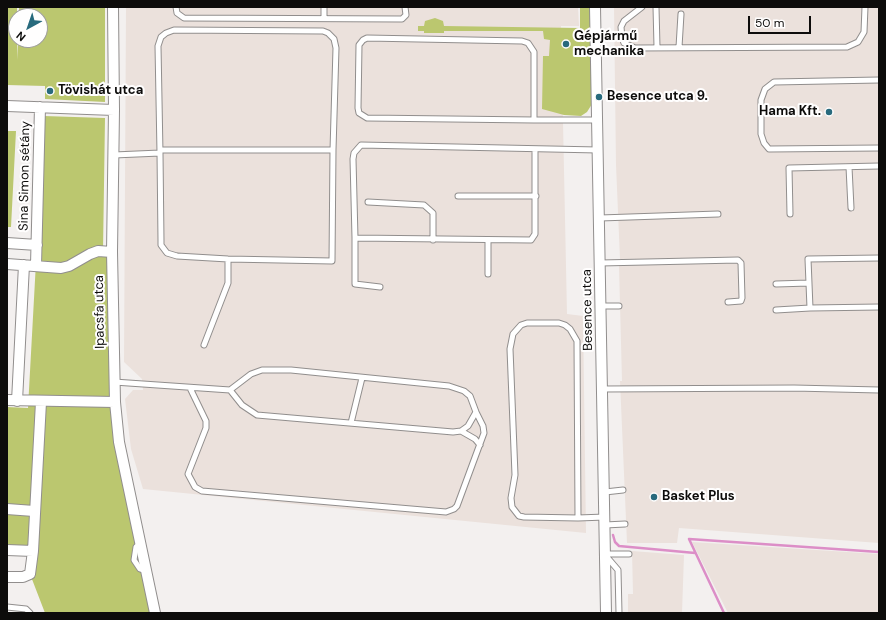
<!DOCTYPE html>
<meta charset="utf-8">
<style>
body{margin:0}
#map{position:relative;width:886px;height:620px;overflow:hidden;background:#f3f0ef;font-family:"DM Sans",sans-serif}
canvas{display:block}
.frame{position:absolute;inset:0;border:8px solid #0d0c0b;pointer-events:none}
.north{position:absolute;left:8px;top:8px;width:40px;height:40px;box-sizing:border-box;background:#fffefe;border:1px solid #9e9d9d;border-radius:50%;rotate:220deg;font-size:11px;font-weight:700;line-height:16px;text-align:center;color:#0d0c0b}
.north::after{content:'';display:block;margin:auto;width:14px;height:18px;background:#286a7d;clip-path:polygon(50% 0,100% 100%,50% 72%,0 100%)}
.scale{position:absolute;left:748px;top:16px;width:63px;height:18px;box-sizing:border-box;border:2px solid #0d0c0b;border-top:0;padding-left:5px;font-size:12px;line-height:14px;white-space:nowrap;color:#0d0c0b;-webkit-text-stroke:3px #fffefe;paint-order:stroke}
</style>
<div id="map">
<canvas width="886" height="620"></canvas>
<div class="frame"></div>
<div class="north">N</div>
<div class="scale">50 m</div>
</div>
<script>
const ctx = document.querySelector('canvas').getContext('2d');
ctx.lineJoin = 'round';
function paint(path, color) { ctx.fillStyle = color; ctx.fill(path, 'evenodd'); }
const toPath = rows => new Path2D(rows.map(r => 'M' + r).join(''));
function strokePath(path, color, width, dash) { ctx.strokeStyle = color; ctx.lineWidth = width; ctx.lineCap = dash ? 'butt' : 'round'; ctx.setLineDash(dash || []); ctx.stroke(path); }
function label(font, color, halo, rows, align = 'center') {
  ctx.font = font + ' "DM Sans",sans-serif'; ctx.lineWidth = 4; ctx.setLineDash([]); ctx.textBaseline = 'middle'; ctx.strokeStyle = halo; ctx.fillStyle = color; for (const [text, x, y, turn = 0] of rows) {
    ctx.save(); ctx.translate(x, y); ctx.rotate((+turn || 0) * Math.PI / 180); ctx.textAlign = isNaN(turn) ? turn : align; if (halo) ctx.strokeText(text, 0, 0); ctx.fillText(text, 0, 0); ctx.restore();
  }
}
const built = toPath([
 [126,7,578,7,579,26,561,26,567,314,583,316,586,533,143,489,131,449,125,399,133,390,143,390,142,379,124,362],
 [614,7,879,7,879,543,679,528,677,543,627,543,620,381,622,381,619,266,623,265,623,259,620,259,616,165],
 [692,542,879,554,879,613,728,613],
 [632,551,684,555,682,613,628,613,628,594,633,594]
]);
const green = toPath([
 [7,7,17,7,17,60,18,40,40,40,40,16,19,16,19,7,105,7,105,102,45,99,45,86,7,85],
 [580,7,592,7,592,104,587,112,581,116,564,115,542,109,543,56,549,56,550,40,544,39,543,31,444,31,444,33,424,33,424,31,418,31,418,26,424,26,425,21,435,18,443,21,444,26,580,28],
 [44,116,105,118,103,251,112,252,115,402,141,543,134,560,147,571,155,613,45,613,30,574,32,551,7,550,7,407,28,408],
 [7,131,16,131,11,227,7,227]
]);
const stream = toPath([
 [613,535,615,542,619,546,695,553],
 [724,613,689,539,879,552]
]);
const lane = toPath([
 [176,7,177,13,184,18,402,19,406,15,405,7],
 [642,7,624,21,621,27,622,38,624,43,635,48,847,47,858,42,864,32,865,7],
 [656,7,657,47],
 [324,18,324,7],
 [679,47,681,14],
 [879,80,774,82,765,89,761,100,761,134,764,143,769,149,879,148],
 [534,120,367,118,359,113,358,108,359,45,363,40,367,38,522,41,528,43,534,52,534,120,597,120],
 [535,149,535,234,531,240,355,238,353,159,354,153,361,145,598,150],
 [160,153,161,241,161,245,167,253,177,256,228,259,332,261,333,150],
 [114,155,160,153,158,46,161,37,166,33,174,30,323,31,328,33,334,39,336,48,333,150,160,150],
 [849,167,851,208],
 [458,196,536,196],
 [368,202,424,205,433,213,433,240],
 [790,214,789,168,879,166],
 [600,218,718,214],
 [355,238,355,284,380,287],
 [879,258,808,259,810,308,879,307],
 [600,263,738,260,741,263,742,298,741,301,728,302],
 [488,274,488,240],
 [776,284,809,283],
 [601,306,619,306],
 [776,310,810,308],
 [204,345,228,283,228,259],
 [114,382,230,390,251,374,262,370,291,370,449,386,464,391,470,396,476,412,468,426,461,431,453,432,257,415,242,405,230,390],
 [190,388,206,421,206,428,188,474,195,487,202,491,446,512,454,509,457,506,484,433,483,426,476,412],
 [603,389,794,388,879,390],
 [351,423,362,378],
 [461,431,475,439,480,445],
 [605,492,623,490],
 [578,518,577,341,570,329,565,325,559,323,527,323,521,325,513,334,510,349,515,475,511,498,512,507,519,516,524,517,578,518,605,517],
 [605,525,625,524],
 [141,543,136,547,134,560,140,569,146,571],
 [605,554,629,554],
 [606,556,618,570,619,613],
 [7,607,26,609,30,613]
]);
const street = toPath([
 [113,7,114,110,112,252,115,402,119,442,155,613],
 [595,7,606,613],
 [7,106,114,110],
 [7,243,37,245],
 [7,264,61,268,69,266,90,254,98,251,112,252],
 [36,265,40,107],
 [7,400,115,402],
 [17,401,24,265],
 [7,509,34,511],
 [7,550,33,551,41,402],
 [7,577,23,577,30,574,33,551]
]);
const markers = [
 [566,44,4,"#286a7d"],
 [50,91,4,"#286a7d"],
 [599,97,4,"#286a7d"],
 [829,112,4,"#286a7d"],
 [654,497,4,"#286a7d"]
];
const poiNames = [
 ["Gépjármű",574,37],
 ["mechanika",574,52],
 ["Tövishát utca",58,91],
 ["Besence utca 9.",607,97],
 ["Hama Kft.",821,112,"right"],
 ["Basket Plus",662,497]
];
const streetNames = [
 ["Sina Simon sétány",25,176,-89],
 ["Besence utca",588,310,-91],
 ["Ipacsfa utca",100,312,-91]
];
paint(built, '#ebe1dc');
paint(green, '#bbc76f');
strokePath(stream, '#dc8ec7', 2.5);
strokePath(lane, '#918e8d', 7);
strokePath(street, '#918e8d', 12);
strokePath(lane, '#fff', 5);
strokePath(street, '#fff', 10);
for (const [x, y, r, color] of markers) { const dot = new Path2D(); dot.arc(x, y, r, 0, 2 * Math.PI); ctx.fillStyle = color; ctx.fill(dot); strokePath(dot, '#fffefe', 1.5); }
label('bold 13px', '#0d0c0b', '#fffefe', poiNames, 'left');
label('13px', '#0d0c0b', '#fffefe', streetNames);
</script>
